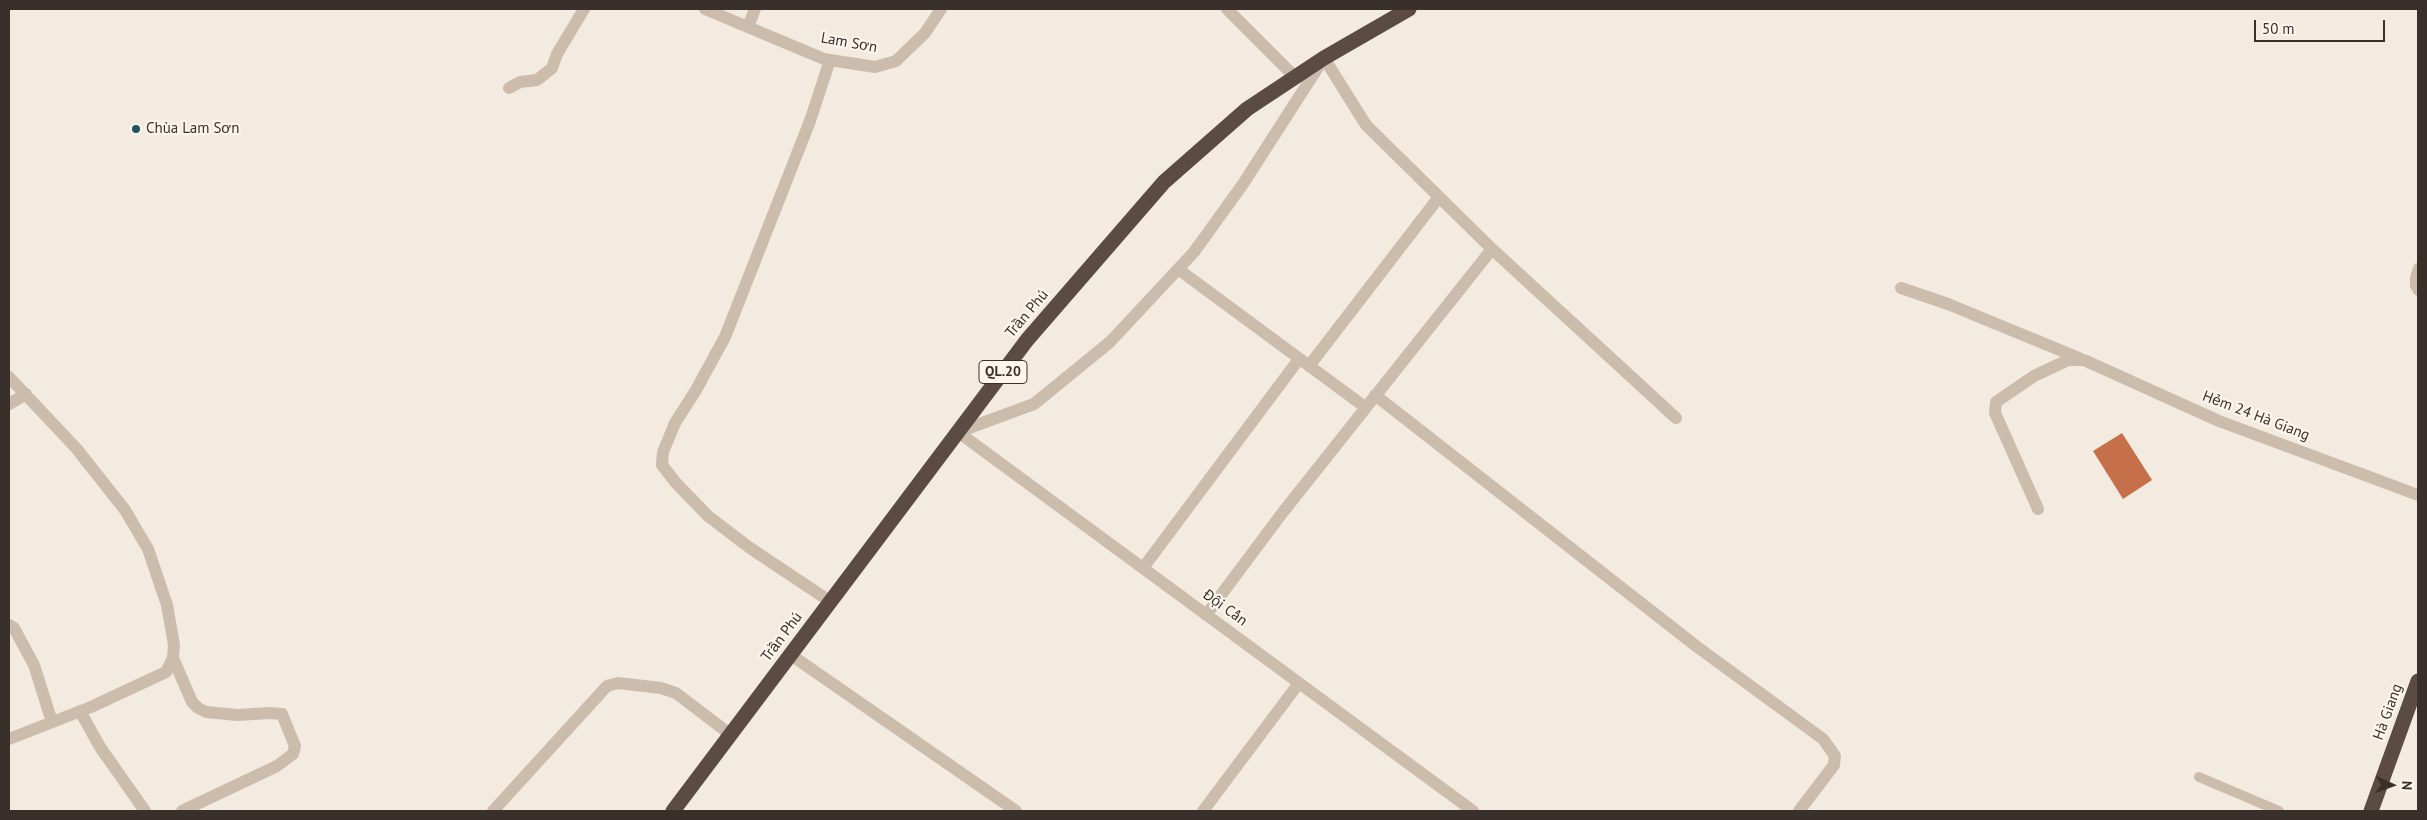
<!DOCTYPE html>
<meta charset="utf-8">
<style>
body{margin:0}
#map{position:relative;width:2427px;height:820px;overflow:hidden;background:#f3ebe0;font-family:"PT Sans",sans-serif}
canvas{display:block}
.frame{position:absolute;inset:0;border:10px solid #3a302b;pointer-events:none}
.north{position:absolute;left:2367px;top:760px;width:50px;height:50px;-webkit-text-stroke:4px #fbf5ed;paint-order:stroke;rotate:92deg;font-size:14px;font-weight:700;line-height:20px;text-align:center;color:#3a302b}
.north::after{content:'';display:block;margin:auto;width:18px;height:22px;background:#3a302b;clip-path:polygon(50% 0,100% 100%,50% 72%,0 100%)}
.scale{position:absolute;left:2254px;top:20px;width:131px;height:22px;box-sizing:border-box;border:2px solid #3a302b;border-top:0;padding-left:6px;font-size:15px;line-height:18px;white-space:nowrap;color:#3a302b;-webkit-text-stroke:4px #fbf5ed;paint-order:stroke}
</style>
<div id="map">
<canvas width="2427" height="820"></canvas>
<div class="frame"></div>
<div class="north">N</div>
<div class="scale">50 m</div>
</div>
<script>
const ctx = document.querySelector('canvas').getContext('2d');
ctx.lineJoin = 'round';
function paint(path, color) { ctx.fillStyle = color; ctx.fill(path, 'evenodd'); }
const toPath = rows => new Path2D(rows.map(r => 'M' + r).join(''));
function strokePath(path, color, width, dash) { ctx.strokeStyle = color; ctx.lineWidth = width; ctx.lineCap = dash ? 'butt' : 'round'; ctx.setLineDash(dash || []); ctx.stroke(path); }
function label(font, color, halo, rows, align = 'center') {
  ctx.font = font + ' "PT Sans",sans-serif'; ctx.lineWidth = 4.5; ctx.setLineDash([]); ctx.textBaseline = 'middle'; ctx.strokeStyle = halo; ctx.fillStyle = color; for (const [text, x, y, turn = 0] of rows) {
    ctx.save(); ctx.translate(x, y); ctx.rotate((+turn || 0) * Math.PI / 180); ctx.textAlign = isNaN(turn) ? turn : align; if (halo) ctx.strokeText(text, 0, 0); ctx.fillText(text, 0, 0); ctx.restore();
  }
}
const building = toPath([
 [2122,433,2152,480,2123,499,2093,451]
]);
const lane = toPath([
 [2418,268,2415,278,2415,286,2418,291],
 [2199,777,2279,811]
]);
const street = toPath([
 [705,9,824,59,875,67,896,61,925,33,941,9],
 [1227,9,1295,77],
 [748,27,755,9],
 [830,60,810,121,725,337,696,390,675,423,663,452,662,465,676,483,708,516,750,548,831,602],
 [509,88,520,82,537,80,552,68,557,54,584,9],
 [1178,269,1365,407],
 [1901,288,1948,304,2079,358],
 [1309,366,1439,197],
 [9,377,76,448,125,510,148,549,167,605,174,645,173,658,166,672,91,707,9,739],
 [1375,395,1696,646,1823,739,1835,756,1834,765,1799,811],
 [9,404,26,394],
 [958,432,1034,404,1110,342,1194,252,1243,184,1324,58,1366,125,1492,249,1676,418],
 [958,432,1473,811],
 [2038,509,1995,413,1996,402,2034,376,2068,360,2084,360,2219,421,2418,495],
 [1143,568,1299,359],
 [1206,615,1283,512,1492,249],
 [9,625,14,628,34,665,52,722],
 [791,655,1016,811],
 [173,658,192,702,198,708,206,712,237,715,270,713,282,714,295,746,293,754,277,766,182,811],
 [80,711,100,747,145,811],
 [493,811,607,686,618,683,661,688,676,693,731,735],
 [1203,811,1299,683]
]);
const highway = toPath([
 [673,811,1027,340,1164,182,1247,109,1324,58,1409,9],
 [2371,811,2418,681]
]);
const markers = [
 [136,129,5,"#1f555c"]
];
const shields = [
 [1003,372,48]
];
const shieldNames = [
 ["QL.20",1003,372]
];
const streetNames = [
 ["Lam Sơn",849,43,10],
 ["Trần Phú",1027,314,-50],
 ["Hẻm 24 Hà Giang",2256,416,21],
 ["Đội Cấn",1225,608,36],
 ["Trần Phú",782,637,-53],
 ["Hà Giang",2388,712,-70]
];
const poiNames = [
 ["Chùa Lam Sơn",146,129]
];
paint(building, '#c66f4b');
strokePath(lane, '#ccbcac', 10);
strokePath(street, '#ccbcac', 12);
strokePath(highway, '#5b4b42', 15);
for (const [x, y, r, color] of markers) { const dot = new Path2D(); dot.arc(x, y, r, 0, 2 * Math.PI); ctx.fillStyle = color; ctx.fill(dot); strokePath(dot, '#fbf5ed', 2); }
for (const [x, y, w] of shields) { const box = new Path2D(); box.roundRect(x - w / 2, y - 11.5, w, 23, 4); ctx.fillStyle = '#fbf5ed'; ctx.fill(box); strokePath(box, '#3a302b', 1); }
label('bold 14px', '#3a302b', null, shieldNames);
label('15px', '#3a302b', '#fbf5ed', streetNames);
label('15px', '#3a302b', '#fbf5ed', poiNames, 'left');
</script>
